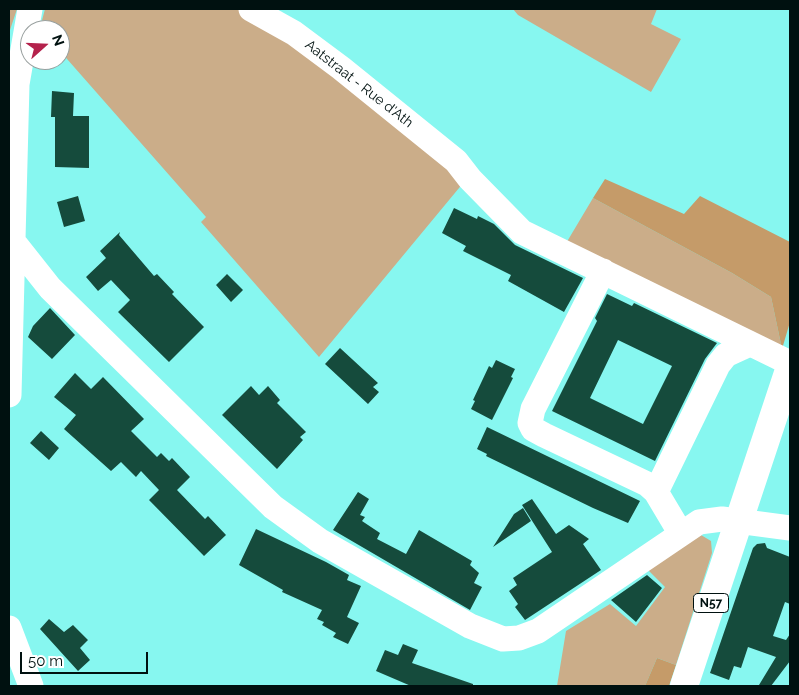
<!DOCTYPE html>
<style>
body{margin:0}
#map{position:relative;width:799px;height:695px;overflow:hidden;background:#87f7f0;font-family:Raleway,sans-serif}
canvas{display:block}
.frame{position:absolute;inset:0;border:10px solid #001110;pointer-events:none}
.north{position:absolute;left:20px;top:20px;width:50px;height:50px;box-sizing:border-box;background:#fff;border:1px solid #99a09f;border-radius:50%;rotate:70deg;font-size:14px;font-weight:700;line-height:20px;text-align:center;color:#001110}
.north::after{content:'';display:block;margin:auto;width:18px;height:22px;background:#b4224c;clip-path:polygon(50% 0,100% 100%,50% 72%,0 100%)}
.scale{position:absolute;left:20px;top:652px;width:128px;height:22px;box-sizing:border-box;border:2px solid #001110;border-top:0;padding-left:6px;font-size:15px;line-height:18px;white-space:nowrap;color:#001110;-webkit-text-stroke:4px #fff;paint-order:stroke}
</style>
<div id="map">
<canvas width="799" height="695"></canvas>
<div class="frame"></div>
<div class="north">N</div>
<div class="scale">50 m</div>
</div>
<script>
const ctx = document.querySelector('canvas').getContext('2d');
ctx.lineJoin = 'round';
function paint(path, color) { ctx.fillStyle = color; ctx.fill(path, 'evenodd'); }
const toPath = rows => new Path2D(rows.map(r => 'M' + r).join(''));
function strokePath(path, color, width, dash) { ctx.strokeStyle = color; ctx.lineWidth = width; ctx.lineCap = dash ? 'butt' : 'round'; ctx.setLineDash(dash || []); ctx.stroke(path); }
function label(font, color, halo, rows, align = 'center') {
  ctx.font = font + ' Raleway,sans-serif'; ctx.lineWidth = 5; ctx.setLineDash([]); ctx.textBaseline = 'middle'; ctx.strokeStyle = halo; ctx.fillStyle = color; for (const [text, x, y, turn = 0] of rows) {
    ctx.save(); ctx.translate(x, y); ctx.rotate((+turn || 0) * Math.PI / 180); ctx.textAlign = isNaN(turn) ? turn : align; if (halo) ctx.strokeText(text, 0, 0); ctx.fillText(text, 0, 0); ctx.restore();
  }
}
const green = toPath([
 [9,9,17,9,9,33],
 [45,9,245,9,273,24,464,182,319,357,201,222,206,217,60,51,60,30,40,28],
 [513,9,657,9,651,24,681,39,651,92,518,15],
 [593,198,732,273,771,297,782,349,565,245],
 [701,535,711,541,712,553,676,665,657,658,645,686,557,686,566,631,610,604,636,626,665,587,648,570]
]);
const forest = toPath([
 [605,179,684,214,700,196,790,242,790,322,782,349,771,297,732,273,593,198],
 [657,658,676,665,669,686,645,686]
]);
const building = toPath([
 [52,91,74,93,73,116,89,116,89,168,55,167,55,117,51,117],
 [78,196,85,221,64,227,57,202],
 [454,208,477,219,478,216,494,224,515,245,583,278,564,312,508,281,511,275,463,251,466,246,442,233],
 [120,232,119,235,154,276,157,274,174,292,172,294,204,327,169,362,118,312,130,300,111,280,98,291,86,277,106,258,100,251],
 [227,274,243,290,231,302,216,285],
 [607,294,632,306,634,303,717,343,705,359,655,461,552,411,597,321,595,318],
 [618,340,672,366,643,424,590,398],
 [50,308,75,335,52,359,28,337,33,326],
 [340,348,378,383,373,387,379,392,368,404,325,364],
 [496,360,515,369,511,377,513,378,492,420,471,409,475,401,473,400,489,366,492,368],
 [75,373,91,389,103,377,144,419,131,431,157,457,161,453,169,461,172,458,190,477,177,490,205,519,208,516,226,535,204,556,149,500,159,490,141,471,136,477,121,462,111,471,64,429,76,415,54,397],
 [251,386,259,395,268,386,280,400,277,403,306,432,300,437,303,440,277,469,222,415],
 [487,427,640,501,628,523,593,508,486,456,487,454,477,449],
 [41,431,59,448,49,460,30,443],
 [358,492,369,499,360,515,365,517,362,521,380,533,377,539,406,554,419,530,472,561,470,565,479,573,474,583,482,587,470,610,333,530],
 [532,499,556,534,569,525,589,539,583,544,601,570,525,620,515,607,518,604,509,591,517,585,513,578,552,552,522,505],
 [523,508,531,521,493,547,514,514],
 [256,529,326,562,349,575,347,580,361,586,347,617,359,623,348,644,333,637,336,633,322,625,324,622,317,619,322,610,282,592,283,590,239,565],
 [765,543,767,548,790,557,790,604,785,602,773,636,786,640,790,634,790,661,771,686,759,685,776,657,748,647,741,668,734,666,729,680,710,673,753,548,757,544],
 [647,575,662,588,636,622,611,600],
 [49,619,64,632,73,625,88,640,80,648,90,660,78,671,40,629],
 [403,644,418,650,412,663,473,684,473,686,411,686,376,671,385,650,398,655]
]);
const minor = toPath([
 [251,9,294,33,341,68,456,161,470,179,522,232,790,363],
 [12,240,50,288,273,507,320,541,470,626,503,639,519,638,538,631,699,522,722,519,790,528],
 [603,271,533,409,530,423,533,429,544,435,647,484,656,492,681,534],
 [9,395,17,84,30,9],
 [656,492,718,365,726,355,750,344],
 [9,628,31,686]
]);
const major = toPath([
 [684,686,790,367]
]);
const shields = [
 [711,603,35]
];
const shieldNames = [
 ["N57",711,603]
];
const streetNames = [
 ["Aatstraat - Rue d'Ath",359,84,38]
];
paint(green, '#cbad89');
paint(forest, '#c59b69');
paint(building, '#154b3c');
strokePath(minor, '#fff', 25);
strokePath(major, '#fff', 28);
for (const [x, y, w] of shields) { const box = new Path2D(); box.roundRect(x - w / 2, y - 9.5, w, 19, 4); ctx.fillStyle = '#fff'; ctx.fill(box); strokePath(box, '#001110', 1); }
label('bold 12px', '#001110', null, shieldNames);
label('14px', '#001110', '#fff', streetNames);
</script>
